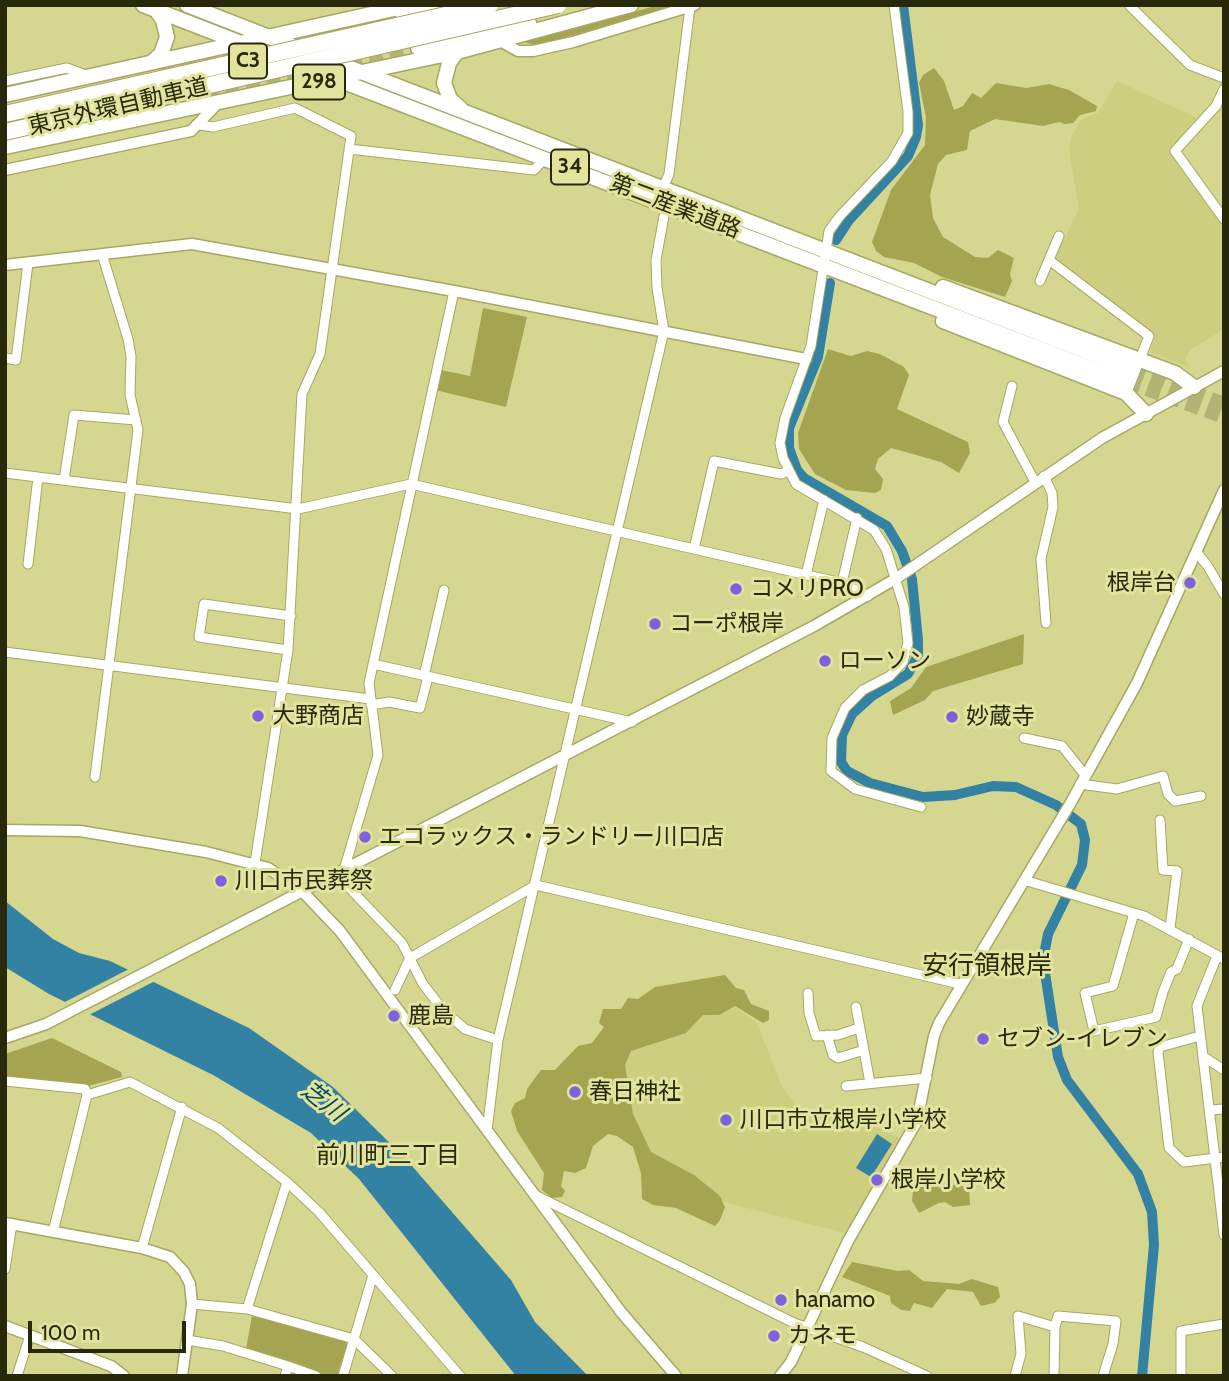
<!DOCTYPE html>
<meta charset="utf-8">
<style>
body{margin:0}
#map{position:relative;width:1229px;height:1381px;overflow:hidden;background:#d5d790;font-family:Cabin,sans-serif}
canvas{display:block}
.frame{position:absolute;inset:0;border:7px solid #28280b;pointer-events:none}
.scale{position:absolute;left:28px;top:1321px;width:158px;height:32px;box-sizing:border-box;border:4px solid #28280b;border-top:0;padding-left:9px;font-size:21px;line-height:24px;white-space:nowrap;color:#28280b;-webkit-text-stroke:5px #e2e49d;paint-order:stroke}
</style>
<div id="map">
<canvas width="1229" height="1381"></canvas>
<div class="frame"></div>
<div class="scale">100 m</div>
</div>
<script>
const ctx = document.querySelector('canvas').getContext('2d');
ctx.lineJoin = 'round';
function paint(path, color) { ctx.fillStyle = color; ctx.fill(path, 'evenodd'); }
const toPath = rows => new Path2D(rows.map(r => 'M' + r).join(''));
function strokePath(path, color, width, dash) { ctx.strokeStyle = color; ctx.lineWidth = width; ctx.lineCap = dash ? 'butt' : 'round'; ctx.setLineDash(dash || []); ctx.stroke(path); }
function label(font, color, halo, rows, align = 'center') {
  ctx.font = font + ' Cabin,"Noto Sans JP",sans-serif'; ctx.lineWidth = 6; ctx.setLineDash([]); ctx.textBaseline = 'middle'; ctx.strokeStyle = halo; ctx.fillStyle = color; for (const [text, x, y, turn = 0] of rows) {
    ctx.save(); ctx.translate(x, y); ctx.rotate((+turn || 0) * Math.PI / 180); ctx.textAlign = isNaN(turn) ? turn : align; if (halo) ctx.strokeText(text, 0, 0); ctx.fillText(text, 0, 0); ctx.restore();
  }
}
const built = toPath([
 [1117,81,1197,118,1168,151,1224,224,1224,329,1190,350,1185,359,1191,368,1150,352,1154,340,1152,333,1054,260,1079,209,1069,150,1072,135,1081,120,1098,113],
 [731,1004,757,1023,782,1087,802,1112,842,1123,872,1125,900,1138,845,1233,724,1202,662,1177,598,1044]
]);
const green = toPath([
 [659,5,682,5,537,45,522,42],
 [934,68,944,81,954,110,963,106,972,93,981,98,996,83,1026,88,1049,84,1069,90,1097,106,1096,111,1080,115,1073,123,1065,124,1059,122,1043,126,995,119,970,131,967,150,946,155,938,164,930,195,933,218,943,237,975,257,988,258,998,250,1014,258,1010,274,1012,281,1005,297,942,277,914,263,884,257,876,251,872,242,891,190,925,145,926,117,919,83,923,75],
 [483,308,527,317,506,407,435,390,441,370,470,376],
 [828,349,851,356,867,351,880,354,904,367,909,375,897,409,968,442,970,453,959,473,941,462,891,448,878,459,875,469,883,479,881,490,875,493,846,490,815,474,799,449,798,433],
 [1024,634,1023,664,933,691,925,700,893,715,890,701,911,688,926,667],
 [725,975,736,988,744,990,751,1004,769,1011,769,1020,763,1023,735,1006,719,1015,703,1015,686,1033,631,1051,625,1065,633,1114,651,1152,694,1175,720,1196,725,1207,720,1220,715,1226,676,1208,653,1205,642,1199,641,1173,633,1147,617,1136,608,1134,593,1146,586,1168,575,1173,564,1171,561,1186,565,1191,562,1197,552,1198,542,1190,544,1173,517,1131,511,1111,515,1103,525,1098,527,1089,541,1070,555,1070,578,1046,592,1043,604,1027,599,1023,603,1009,621,1009,628,998,638,999,655,987],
 [52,1038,121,1072,122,1077,88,1086,5,1077,5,1054],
 [933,1182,969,1187,970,1205,953,1207,945,1202,939,1203,919,1213,912,1201,913,1190,919,1185,927,1188],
 [852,1262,898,1271,909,1270,923,1281,959,1284,972,1279,998,1287,1000,1297,994,1303,981,1306,973,1292,947,1289,932,1308,914,1303,910,1311,901,1310,891,1303,890,1296,842,1277],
 [252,1316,345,1339,347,1345,337,1376,328,1376,246,1349]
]);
const water = toPath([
 [5,901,53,939,79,953,110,961,249,1028,333,1087,406,1159,511,1280,535,1322,588,1376,516,1376,359,1179,311,1133,213,1075,49,994,5,967],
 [877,1134,892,1144,871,1177,856,1168]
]);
const pier = toPath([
 [131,968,157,980,87,1016,61,1004]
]);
const canal = toPath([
 [836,240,849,220,908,156,916,137,918,125,903,5],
 [830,283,818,357,789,428,789,448,797,470,804,478,887,526,902,551,912,579,918,640,918,655,908,674,872,696,852,714,842,735,841,762,847,771,870,783,923,797,955,795,993,786,1016,787,1056,805,1081,824,1085,840,1082,865,1048,934,1043,960,1058,1057,1067,1080,1138,1174,1152,1212,1154,1245,1142,1376]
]);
const primaryTunnel = toPath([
 [1132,369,1224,404],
 [1127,382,1224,417]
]);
const trunkTunnel = toPath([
 [161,69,381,21],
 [185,102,418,48]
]);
const minor = toPath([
 [894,5,908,112,908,133,892,161,840,216,829,231,811,346,785,418,780,443,783,458,796,484,874,530,886,549,904,607,908,643,903,662,890,676,863,690,845,708,832,738,831,771,855,789,921,807],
 [1129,5,1190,65,1224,78],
 [5,81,67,68,88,76],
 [1224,89,1216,106,1175,151,1224,219],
 [200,125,213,127,295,108,351,136,320,354,302,394,288,650,255,863],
 [349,149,534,170,545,158],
 [663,188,669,174,690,7],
 [1049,260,1149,336,1129,387],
 [1040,281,1059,236],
 [5,358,16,360,28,263],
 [1012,386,1003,422,1035,482],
 [5,473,298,509,411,484,842,583,868,596],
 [1044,476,1052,493,1053,507,1041,559,1046,623],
 [64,480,74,415,136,420],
 [694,549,714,461,781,474,788,471],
 [1197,553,1207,565,1224,594],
 [28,564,38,477],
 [806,575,824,500],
 [842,583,857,518],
 [288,650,199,637,204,604,291,616],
 [5,652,370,699],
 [373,664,632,722],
 [424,676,444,590],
 [371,705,389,702,420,708,428,677],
 [1024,738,1062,746,1085,775],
 [95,777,138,430,130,395,131,356,128,339,102,254],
 [1080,784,1117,789,1163,776,1168,794,1175,801,1201,796],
 [1160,820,1163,870,1177,871,1170,928],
 [344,870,378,755,369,683,454,291],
 [336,874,402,943,423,984,443,1010,465,1029,498,1040],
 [1024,880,1144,916,1224,959],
 [1134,913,1113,986,1085,993,1094,1031,1156,1017,1163,992,1171,972,1177,969,1189,939],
 [1217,956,1197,1006,1224,1235],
 [395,990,410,958,536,885,960,984],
 [808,993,809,1013,816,1036,838,1035,859,1028],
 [856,1007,870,1083],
 [827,1035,833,1055,838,1058,861,1051],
 [1200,1036,1160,1047,1158,1052,1169,1148,1184,1162,1224,1157],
 [1204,1057,1224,1070],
 [5,1081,85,1089,87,1095],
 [846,1086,927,1078],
 [1210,1110,1224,1109],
 [487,1131,498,1040,664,331,657,288,656,260,664,216,669,204],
 [535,1195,794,1323,863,1347,927,1376],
 [53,1232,87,1095,130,1082,218,1128,287,1182,319,1212,460,1376],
 [142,1248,182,1107],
 [5,1269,12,1224],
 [192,1304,247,1309,354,1339,392,1376],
 [247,1309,287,1182],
 [187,1340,223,1346,288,1366],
 [17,1376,30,1335],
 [285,1376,288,1366,316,1376],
 [343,1376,373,1275],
 [1015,1376,1021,1354,1018,1316,1055,1327,1058,1316,1116,1321,1113,1344,1103,1376],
 [1054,1376,1055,1327],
 [1181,1376,1181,1331,1224,1324]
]);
const tertiary = toPath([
 [500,41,518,51,533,51,573,42,695,5],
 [5,170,191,131,218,103],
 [5,265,192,244,454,291,806,359],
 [5,830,80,831,206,852,268,868,302,891,340,931,621,1312,676,1376],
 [5,1038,46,1024,814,626,897,578,1102,438,1224,371],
 [5,1223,142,1248,170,1257,184,1272,190,1284,192,1304,182,1376],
 [5,1326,111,1366,124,1376],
 [780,1376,791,1362,848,1241,917,1121,934,1036,939,1023,1070,804,1137,683,1224,490]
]);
const primary = toPath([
 [143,5,272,55],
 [187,5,300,49],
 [322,57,1132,369],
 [294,63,1127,382],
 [943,287,1175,373,1194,387],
 [943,321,1126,393,1146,414]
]);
const trunk = toPath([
 [403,16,446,5],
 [418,48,529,23],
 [457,52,449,63,444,83,450,99,461,109],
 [152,62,161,54,167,37,163,20,156,10],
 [5,95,412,5],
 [5,147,457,52,631,5]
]);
const motorwayBridge = toPath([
 [5,114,490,5],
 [5,132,558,5]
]);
const markers = [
 [1190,583,7,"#7c62dd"],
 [736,589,7,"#7c62dd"],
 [655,624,7,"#7c62dd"],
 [825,661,7,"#7c62dd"],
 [258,716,7,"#7c62dd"],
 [952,717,7,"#7c62dd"],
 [365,837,7,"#7c62dd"],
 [221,881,7,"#7c62dd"],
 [394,1016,7,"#7c62dd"],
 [983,1039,7,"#7c62dd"],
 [575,1092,7,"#7c62dd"],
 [726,1120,7,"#7c62dd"],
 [877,1180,7,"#7c62dd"],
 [781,1300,7,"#7c62dd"],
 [774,1336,7,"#7c62dd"]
];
const shields = [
 [248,61,38],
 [319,82,52],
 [570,167,38]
];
const shieldNames = [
 ["C3",248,61],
 ["298",319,82],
 ["34",570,167]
];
const streetNames = [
 ["東京外環自動車道",118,107,-13],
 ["第二産業道路",675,207,21]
];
const poiNames = [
 ["根岸台",1176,583,"right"],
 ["コメリPRO",750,589],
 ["コーポ根岸",669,624],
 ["ローソン",839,661],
 ["大野商店",272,716],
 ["妙蔵寺",966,717],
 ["エコラックス・ランドリー川口店",379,837],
 ["川口市民葬祭",235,881],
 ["鹿島",408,1016],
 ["セブン-イレブン",997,1039],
 ["春日神社",589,1092],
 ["川口市立根岸小学校",740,1120],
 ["根岸小学校",891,1180],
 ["hanamo",795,1300],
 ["カネモ",788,1336]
];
const waterNames = [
 ["芝川",323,1102,38]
];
const neighbourhoodNames = [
 ["前川町三丁目",388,1156]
];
const quarterNames = [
 ["安行領根岸",987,966]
];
paint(built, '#cdce7f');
paint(green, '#a5a551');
paint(water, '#3482a3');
paint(pier, '#d5d790');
strokePath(canal, '#3482a3', 10);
strokePath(primaryTunnel, '#b2b475', 14, [14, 7]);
strokePath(trunkTunnel, '#b2b475', 14, [14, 7]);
strokePath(minor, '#a7a863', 11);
strokePath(tertiary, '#a7a863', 13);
strokePath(primary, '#a7a863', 17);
strokePath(trunk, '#a7a863', 17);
strokePath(minor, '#fff', 9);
strokePath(tertiary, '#fff', 10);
strokePath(primary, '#fff', 14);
strokePath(trunk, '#fff', 14);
strokePath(motorwayBridge, '#a7a863', 18, []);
strokePath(motorwayBridge, '#fff', 16);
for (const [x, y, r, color] of markers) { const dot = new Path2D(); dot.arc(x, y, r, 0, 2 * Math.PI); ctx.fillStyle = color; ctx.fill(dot); strokePath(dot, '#e2e49d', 2.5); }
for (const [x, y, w] of shields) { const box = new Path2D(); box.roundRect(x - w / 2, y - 17.5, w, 35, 5); ctx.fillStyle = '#e2e49d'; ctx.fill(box); strokePath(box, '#28280b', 2); }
label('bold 21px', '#28280b', null, shieldNames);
label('23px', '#28280b', '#e2e49d', streetNames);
label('23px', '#28280b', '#e2e49d', poiNames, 'left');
label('italic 24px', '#034860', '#e2e49d', waterNames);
label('24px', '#28280b', '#e2e49d', neighbourhoodNames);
label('26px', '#28280b', '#e2e49d', quarterNames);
</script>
